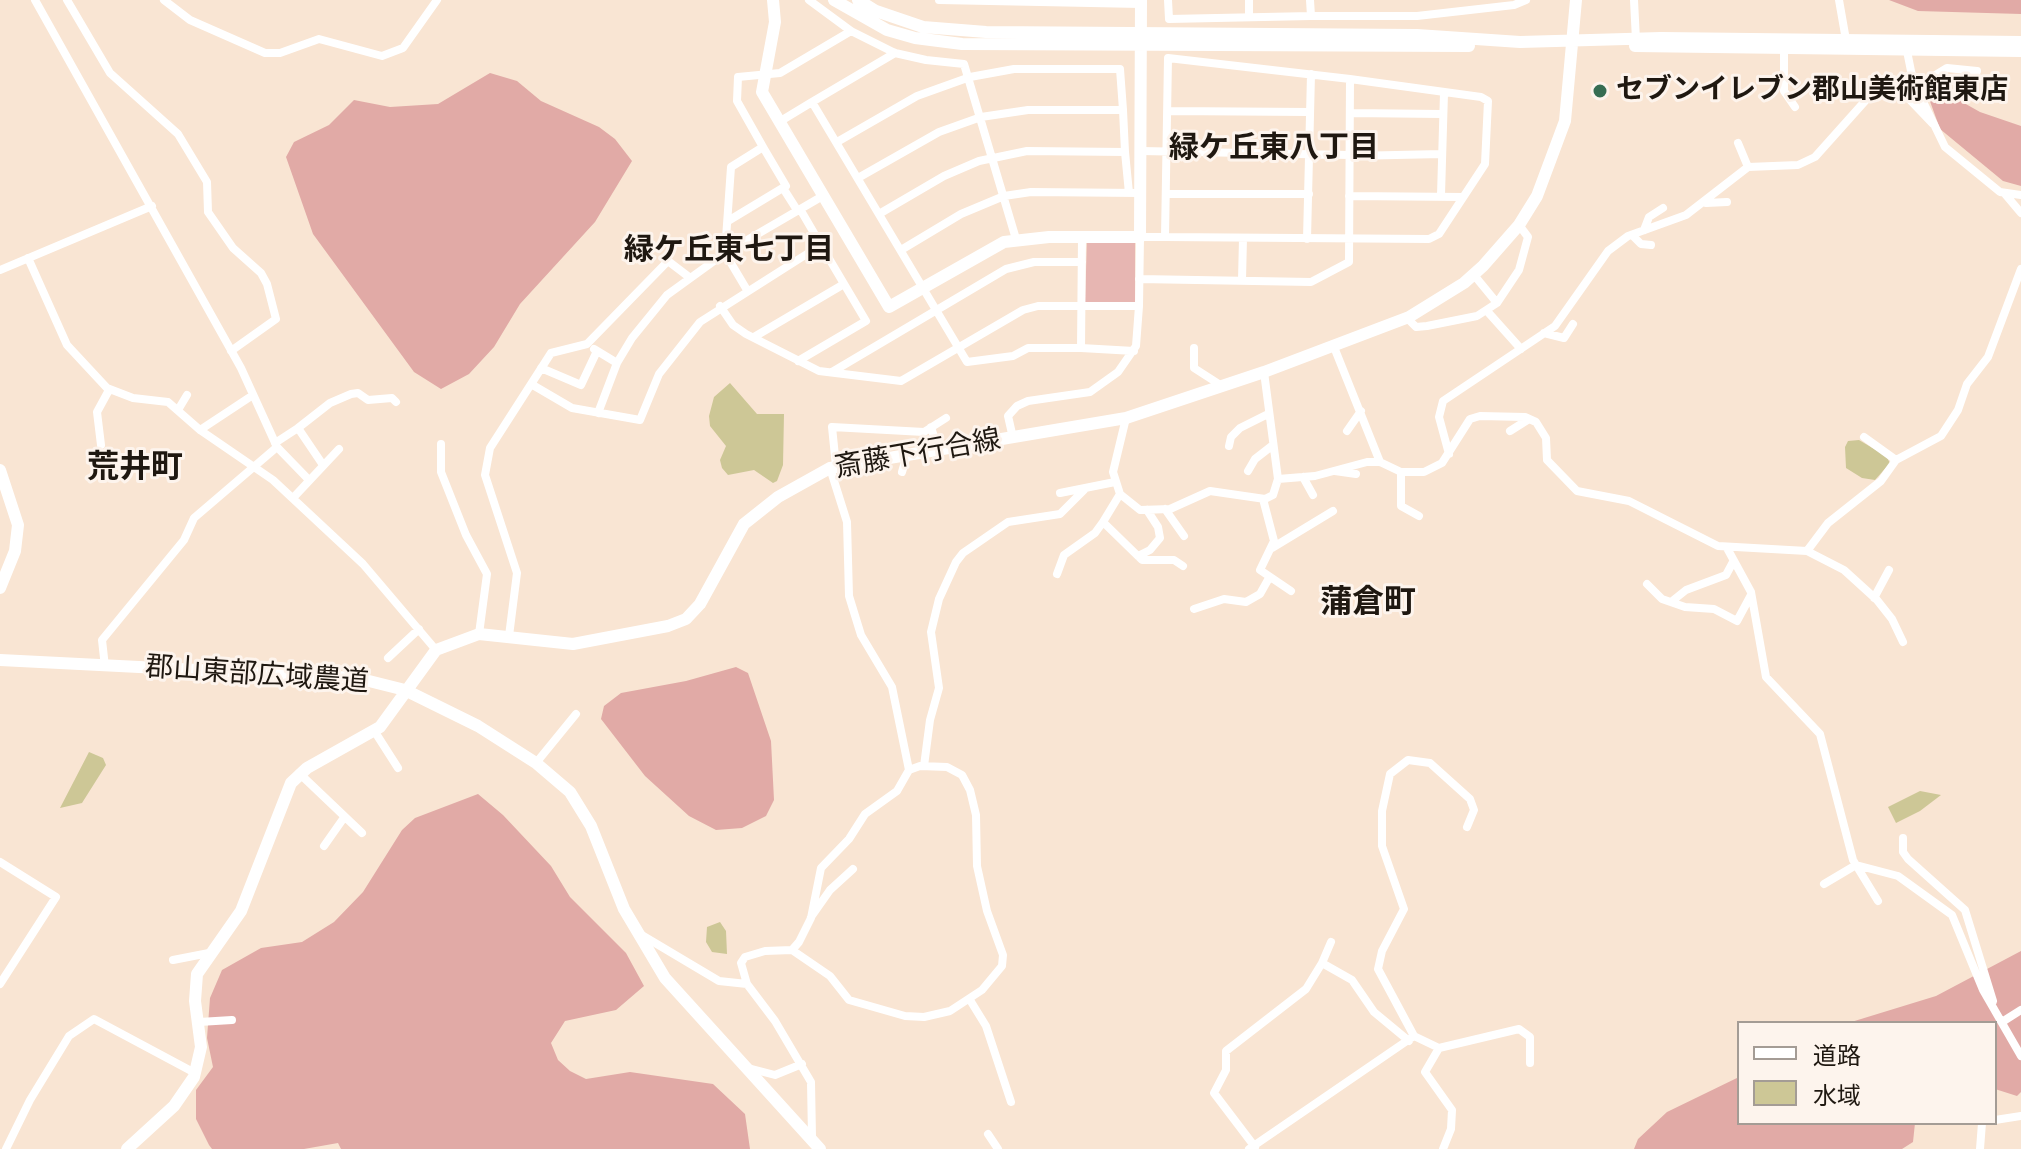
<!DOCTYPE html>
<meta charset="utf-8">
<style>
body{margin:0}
#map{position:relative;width:2021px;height:1149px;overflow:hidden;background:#f9e5d3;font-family:"Roboto Condensed","Noto Sans JP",sans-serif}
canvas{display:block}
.legend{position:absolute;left:1737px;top:1021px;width:260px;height:104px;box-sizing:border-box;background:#fdf4ed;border:2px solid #a49c95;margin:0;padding:10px 14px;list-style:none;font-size:24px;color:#1f1811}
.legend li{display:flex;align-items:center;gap:16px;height:40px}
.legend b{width:40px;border:2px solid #a49c95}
</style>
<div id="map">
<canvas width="2021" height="1149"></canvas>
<ul class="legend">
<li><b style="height:10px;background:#fff"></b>道路</li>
<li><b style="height:22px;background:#cdc796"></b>水域</li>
</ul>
</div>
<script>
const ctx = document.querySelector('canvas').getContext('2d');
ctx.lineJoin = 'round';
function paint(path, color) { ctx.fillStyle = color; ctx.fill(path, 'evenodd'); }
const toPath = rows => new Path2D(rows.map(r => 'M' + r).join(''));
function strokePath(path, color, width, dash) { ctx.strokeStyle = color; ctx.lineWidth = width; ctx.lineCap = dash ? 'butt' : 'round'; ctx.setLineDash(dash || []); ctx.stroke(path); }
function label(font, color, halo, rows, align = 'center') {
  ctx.font = font + ' "Roboto Condensed","Noto Sans JP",sans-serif'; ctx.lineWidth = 6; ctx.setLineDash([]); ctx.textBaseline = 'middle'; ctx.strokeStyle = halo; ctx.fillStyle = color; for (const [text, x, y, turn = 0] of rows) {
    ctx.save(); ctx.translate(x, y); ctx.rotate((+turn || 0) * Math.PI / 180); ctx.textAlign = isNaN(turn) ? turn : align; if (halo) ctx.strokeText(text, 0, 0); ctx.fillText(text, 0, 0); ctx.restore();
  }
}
const green = toPath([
 [1087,241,1135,242,1135,303,1085,302]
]);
const forest = toPath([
 [1889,0,2021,0,2021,14,1918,11],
 [490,73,517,81,541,101,599,127,615,139,632,161,595,222,520,304,494,347,469,374,441,389,414,372,313,234,286,157,294,142,329,125,354,100,390,107,438,104],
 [1943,76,1948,77,1948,94,1980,112,2021,126,2021,186,2003,181,1940,129,1927,93],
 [736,667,748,673,771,741,774,800,766,816,742,828,716,830,689,816,645,776,601,719,604,706,621,693,686,681],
 [478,794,503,815,551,866,570,897,626,953,644,986,616,1010,565,1021,551,1043,558,1060,570,1071,586,1079,630,1072,713,1084,745,1114,750,1149,341,1149,338,1143,304,1149,212,1149,209,1145,196,1119,196,1090,213,1067,207,1038,210,998,222,970,261,948,302,942,334,922,363,892,402,830,415,818],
 [2021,951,2021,1092,2017,1096,1995,1089,1995,1023,1848,1023,1936,996],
 [1739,1077,1739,1123,1915,1123,1913,1142,1902,1149,1634,1149,1638,1139,1667,1112]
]);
const water = toPath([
 [730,383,757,414,784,414,783,465,777,481,773,483,754,470,728,475,722,468,720,460,726,446,710,426,709,416,714,397],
 [1859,440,1886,456,1890,463,1875,480,1862,478,1846,468,1845,447,1848,441],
 [89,752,103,758,106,765,82,803,60,808],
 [1920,791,1941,795,1920,811,1896,823,1888,807],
 [720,922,726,931,727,954,712,952,706,942,707,927]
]);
const street = toPath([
 [35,0,241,368,277,447,194,518,184,540,102,640,105,667],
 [67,0,110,73,178,134,207,182,208,212,233,248,261,273,267,284,276,319,231,351],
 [164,0,190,20,265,53,280,53,319,39,382,56,403,48,437,0],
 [809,0,851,31,895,53,926,60,964,64,1016,239],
 [939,0,1141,4],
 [1168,0,1169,19,1311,16,1310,0],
 [1249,0,1249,17],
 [1634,0,1636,40],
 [1839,0,1846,40],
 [1311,16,1417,16,1514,5,1526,0],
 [1906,46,1913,81,1945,147,2000,192,2021,195],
 [1784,49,1784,91,1795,107],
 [895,53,812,102,967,362,1013,356,1028,348,1081,348,1082,237],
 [1918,94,1934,76,1947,68,1977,71],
 [1168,111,1309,112],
 [1351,113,1442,114],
 [779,122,812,102],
 [837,142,917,96,970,77,1014,69,1120,69,1123,110,1028,110,981,117,939,132,858,178],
 [1738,143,1748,167],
 [1141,151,1350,155],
 [1125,152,1129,193],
 [1350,156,1442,154],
 [783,188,797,210],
 [1166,194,1309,194],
 [2005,194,2021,213],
 [1441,195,1444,93],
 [1349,196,1463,197],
 [1706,203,1727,202],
 [800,209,821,245],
 [879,214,944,176,979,161,1027,151,1125,152,1123,110],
 [728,221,786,186,763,147],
 [1644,230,1649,217,1663,208],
 [1632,235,1641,244,1651,245],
 [1307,239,1311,74],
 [901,250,961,214,1004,196,1031,192,1140,193],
 [28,258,67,345,107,388,133,398,168,402,200,430,273,480,363,564,436,650],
 [0,270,152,206],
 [1474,275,1497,303],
 [1139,279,1311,282,1349,262,1350,79],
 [1242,280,1243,238],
 [747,290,725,253,731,167,763,147,737,101,738,77,780,73,851,31],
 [720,306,733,325,746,334,819,371,901,381,1023,310,1038,306,1139,306,1140,237,1165,237,1168,58,1350,79,1481,97,1488,101,1485,164,1439,234,1429,239,1165,237],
 [1487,311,1521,349],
 [1407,318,1416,327,1427,326,1477,316,1497,303,1519,270,1528,237,1519,225],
 [1544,333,1564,338,1573,324],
 [754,337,844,284],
 [1334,347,1380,462],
 [1081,348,1134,351],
 [1194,348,1194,368,1222,386],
 [594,349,617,363],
 [541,368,581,385,597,351],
 [832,372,1006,269,1034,262,1082,262],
 [1264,372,1278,479,1315,476,1367,462,1380,462,1401,472,1424,472,1442,463,1470,419,1480,416,1525,417,1536,422,1546,438,1547,460,1577,491,1629,501,1718,546,1807,551,1828,523,1881,481,1896,460,1941,436,1958,410,1967,384,1988,357,2021,269],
 [531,384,572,408,640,420,659,374,700,322,821,245,866,321,798,361],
 [178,410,187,395],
 [598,413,617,363,632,338,667,295,725,253,821,197],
 [1126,418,1113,472,1120,494,1140,510,1170,509,1210,491,1265,499,1273,495,1278,479],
 [931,427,938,450],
 [298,428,330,403,351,394,358,393,368,400,392,398,396,402],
 [200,430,253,395],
 [1347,431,1361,411],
 [1510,431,1529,419],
 [1864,437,1896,460],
 [1013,438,1008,416,1017,406,1028,401,1090,392,1118,372,1136,346,1139,306],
 [275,443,298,428,323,465],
 [441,444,441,472,466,535,487,574,479,634],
 [101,445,97,412,109,390],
 [1229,446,1231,437,1240,428,1268,414],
 [277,447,309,480],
 [1449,454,1439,417,1443,401,1555,326,1608,251,1628,236,1686,215,1748,167,1798,165,1815,157,1883,81,1890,79,1933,124],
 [836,466,832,427,924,432,946,418],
 [1248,471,1255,459,1273,445],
 [1335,471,1356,474],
 [902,472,907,455],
 [1401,472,1401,506,1419,516],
 [1303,477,1313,495],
 [1060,493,1115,482],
 [1120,494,1103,522,1142,560,1174,560,1183,566],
 [293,498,339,449],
 [1263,499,1274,541,1260,570,1291,591],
 [1165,509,1184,536],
 [1272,548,1333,511],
 [1727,548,1751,592,1766,677,1820,734,1853,860,1856,865,1898,876,1952,915,1983,990,2021,1056],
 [1807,551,1844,570,1877,600,1892,619,1903,642],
 [1138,556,1150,550,1160,538,1158,527,1147,510],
 [1057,574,1064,555,1095,533,1103,522],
 [1647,584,1662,599,1685,607,1714,609,1737,621,1751,595],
 [1874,598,1889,570],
 [1671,602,1686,590,1726,575,1733,562],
 [1194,609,1224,599,1246,602,1260,594,1269,578],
 [509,636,517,573,485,475,490,448,551,353,587,344,668,261,689,277],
 [388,658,419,629],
 [375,732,398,768],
 [536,763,576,714],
 [924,766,930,720,939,688,931,632,939,599,956,562,963,553,1008,522,1060,514,1084,490],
 [299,773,362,833],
 [1903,838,1903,852,1908,859,1965,910,1993,1001],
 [324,846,343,819],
 [0,862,56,897,0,984],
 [1824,884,1856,865,1878,901],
 [811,917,830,890,853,869],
 [640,934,719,981,747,984],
 [792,950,830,976,849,1000,905,1016,924,1017,950,1011,982,990,1002,966,1003,955,987,911,977,866,976,815,970,790,962,775,947,767,920,766,909,770],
 [173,960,209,953],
 [1322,963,1331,942],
 [970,1000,986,1026,1011,1102],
 [199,1022,232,1020],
 [2002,1022,2021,1010],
 [1414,1036,1439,1048,1519,1029,1530,1037,1530,1063],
 [1439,1048,1425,1072,1452,1110,1451,1129,1443,1149],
 [748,1068,775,1075,802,1064],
 [1995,1120,2021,1116],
 [988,1134,998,1149],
 [812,1137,811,1082,775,1021,747,984,741,963,745,957,765,951,792,950,799,942,811,918,821,868,849,839,865,814,897,791,909,770,892,687,861,635,849,596,847,522,830,468],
 [1255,1147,1214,1093,1226,1070,1226,1051,1306,989,1322,963,1352,980,1374,1012,1409,1041],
 [6,1149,30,1100,69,1036,94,1019,195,1073],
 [1249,1149,1414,1036,1378,969,1382,951,1404,909,1382,846,1382,811,1390,774,1408,760,1430,763,1470,799,1474,810,1467,827],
 [1980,1149,1982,1123]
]);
const secondary = toPath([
 [773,0,775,22,762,92,889,307,1004,242,1049,237,1140,237,1141,0],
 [834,0,887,30,915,38,962,44,1469,46],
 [858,0,876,11,923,27,986,32,1417,35,1520,42,1661,38,2021,42],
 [1635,46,2021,51],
 [0,470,18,525,15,551,0,588],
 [0,660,357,678,405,690,478,726,536,763,570,792,591,826,624,909,665,978,820,1149],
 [127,1149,174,1106,194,1077,201,1047,195,1001,197,974,241,911,291,783,307,768,380,727,436,650,479,634,573,644,668,626,686,619,700,604,744,524,778,497,830,468,1126,418,1264,372,1409,317,1464,283,1483,266,1519,225,1537,196,1565,121,1576,0]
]);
const markers = [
 [1600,91,8,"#366d53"]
];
const poiNames = [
 ["セブンイレブン郡山美術館東店",1616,91]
];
const streetNames = [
 ["斎藤下行合線",918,455,-10],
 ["郡山東部広域農道",257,676,4]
];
const neighbourhoodNames = [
 ["緑ケ丘東八丁目",1274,149],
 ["緑ケ丘東七丁目",729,251]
];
const quarterNames = [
 ["荒井町",135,469],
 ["蒲倉町",1368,604]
];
paint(green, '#e7b6b2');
paint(forest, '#e1aaa6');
paint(water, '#cdc796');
strokePath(street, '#fff', 8);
strokePath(secondary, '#fff', 12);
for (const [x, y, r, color] of markers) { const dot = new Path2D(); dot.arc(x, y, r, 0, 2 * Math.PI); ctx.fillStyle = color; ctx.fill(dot); strokePath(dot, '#fdf4ed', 3); }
label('bold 28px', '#1f1811', '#fdf4ed', poiNames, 'left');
label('28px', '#1f1811', '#fdf4ed', streetNames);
label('bold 30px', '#1f1811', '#fdf4ed', neighbourhoodNames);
label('bold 32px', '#1f1811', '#fdf4ed', quarterNames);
</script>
